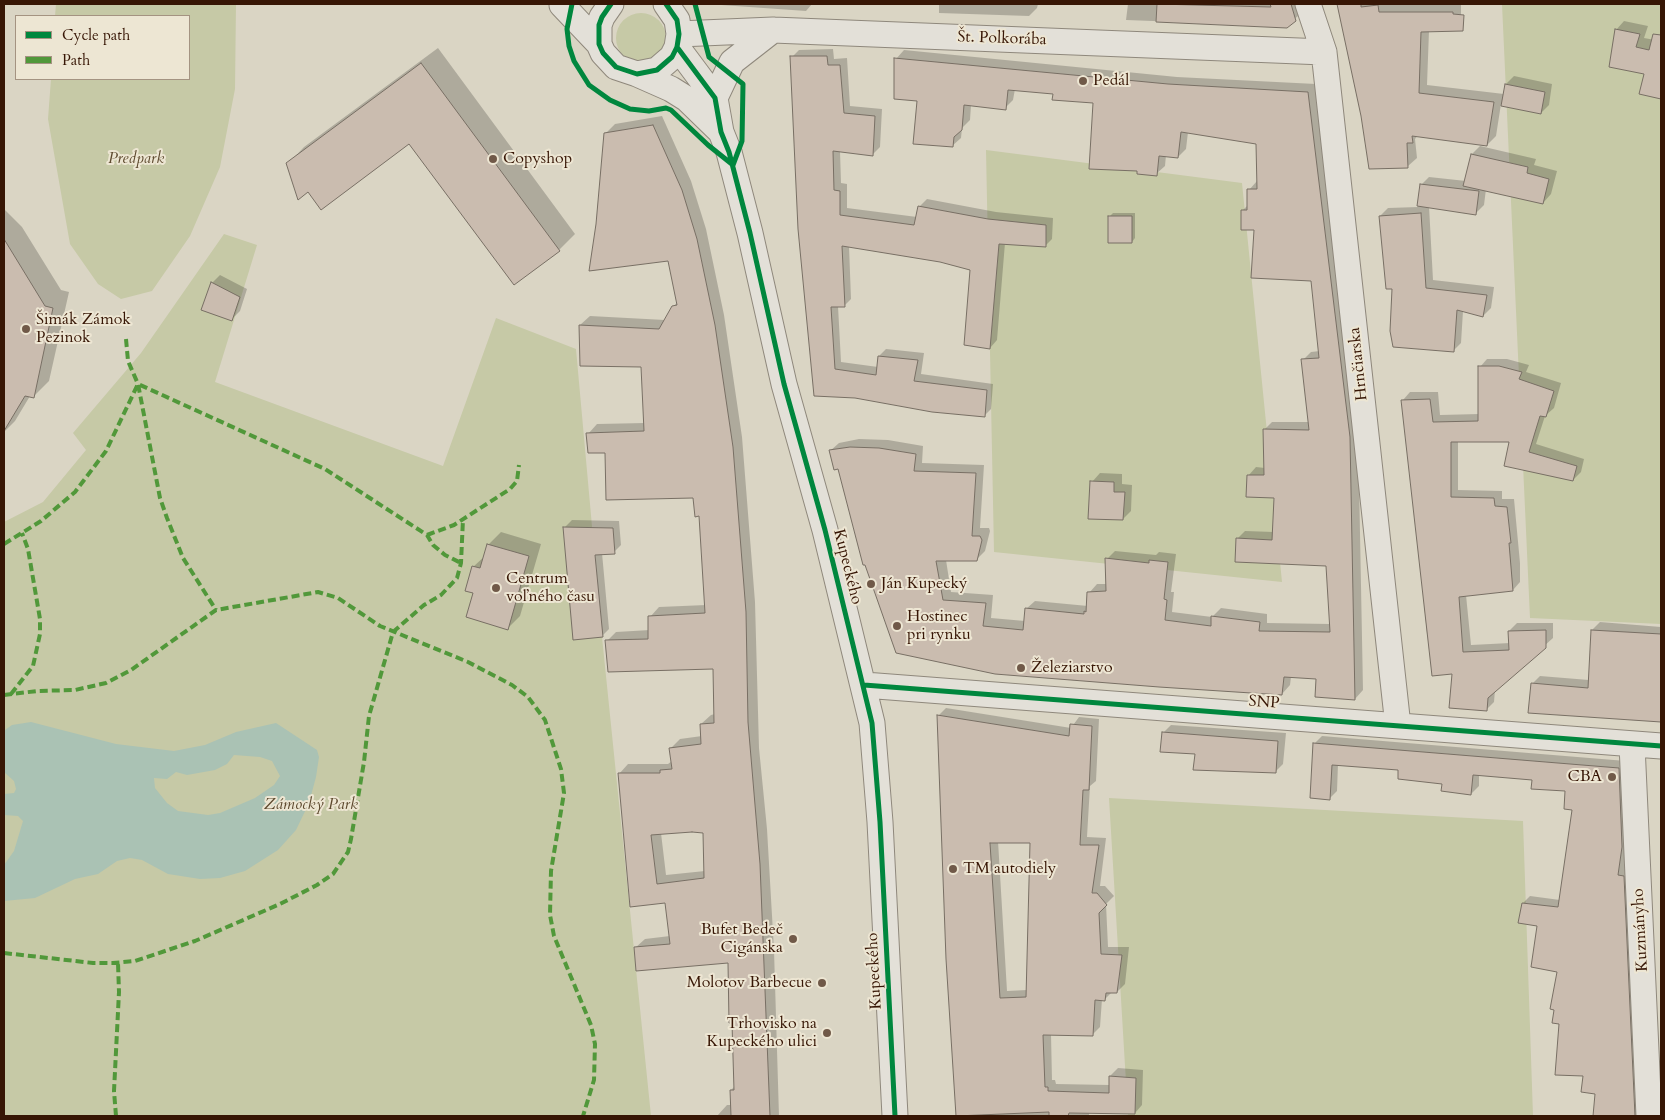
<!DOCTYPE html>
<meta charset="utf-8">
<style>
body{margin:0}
#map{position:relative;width:1665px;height:1120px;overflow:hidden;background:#dad5c4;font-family:Cardo,serif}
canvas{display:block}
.frame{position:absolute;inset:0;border:5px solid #371605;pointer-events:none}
.legend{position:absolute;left:15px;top:15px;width:175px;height:65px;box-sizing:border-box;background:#ede6d3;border:1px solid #a49381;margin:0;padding:6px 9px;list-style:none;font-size:15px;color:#371605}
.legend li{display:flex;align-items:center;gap:10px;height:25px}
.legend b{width:25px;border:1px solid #a49381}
</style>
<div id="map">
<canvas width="1665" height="1120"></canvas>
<div class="frame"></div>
<ul class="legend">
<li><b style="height:6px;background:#00873e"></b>Cycle path</li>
<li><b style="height:6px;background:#51983a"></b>Path</li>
</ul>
</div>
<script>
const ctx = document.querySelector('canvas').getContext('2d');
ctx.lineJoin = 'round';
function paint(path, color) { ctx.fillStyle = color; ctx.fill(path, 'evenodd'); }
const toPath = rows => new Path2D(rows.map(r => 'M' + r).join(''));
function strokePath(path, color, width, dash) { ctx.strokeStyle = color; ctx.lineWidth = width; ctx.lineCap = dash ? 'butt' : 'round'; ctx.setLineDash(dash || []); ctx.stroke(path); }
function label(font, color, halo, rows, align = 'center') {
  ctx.font = font + ' Cardo,serif'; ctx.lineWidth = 4; ctx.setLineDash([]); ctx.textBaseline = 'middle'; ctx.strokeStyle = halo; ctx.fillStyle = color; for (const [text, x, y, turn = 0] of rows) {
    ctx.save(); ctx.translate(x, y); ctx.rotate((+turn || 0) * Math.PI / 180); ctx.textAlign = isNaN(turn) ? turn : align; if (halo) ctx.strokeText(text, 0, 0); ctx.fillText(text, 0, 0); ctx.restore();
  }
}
const green = toPath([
 [56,4,236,4,235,89,220,167,190,236,152,291,121,299,98,284,70,244,48,119,51,79,189,79,189,16,55,16],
 [1502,4,1661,4,1661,624,1530,618],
 '616 38a25 25 0 1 1 50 0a25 25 0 1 1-50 0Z',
 [986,150,1242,183,1282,582,994,552],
 [224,234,257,245,215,382,443,466,496,318,576,349,602,637,651,1116,4,1116,4,522,43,502,86,450,73,433,141,353],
 [1109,798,1523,821,1533,1116,1128,1116]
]);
const water = toPath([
 [31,722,116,744,174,751,205,745,236,732,276,723,317,750,319,757,316,777,309,803,296,830,278,850,245,871,220,878,200,879,168,874,142,860,130,858,117,861,98,874,75,879,35,898,4,901,4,865,14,851,23,821,18,816,4,815,4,794,14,793,16,789,14,781,4,772,4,735,5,730,12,725],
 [234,755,260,757,272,761,280,776,274,785,255,798,220,813,208,815,178,811,167,803,155,788,154,778,167,779,176,772,187,775,215,770,227,764]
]);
const shadow = toPath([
 [707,4,812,4,806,11],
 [939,4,1038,4,1037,8,1029,16,939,13],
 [1128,4,1302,4,1304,11,1286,26,1126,20],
 [1338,4,1461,4,1461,21,1429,31,1427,85,1504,94,1506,84,1514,76,1552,84,1549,105,1541,113,1501,104,1496,136,1487,145,1418,135,1415,139,1417,158,1408,166,1363,116],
 [1624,21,1648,26,1644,38,1661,41,1661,98,1641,93,1646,73,1616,30],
 [438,48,575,234,559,250,409,142,288,164,304,147],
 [833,49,834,59,847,58,850,106,882,109,880,147,873,154,840,151,841,183,847,184,847,208,917,217,919,207,927,199,996,212,1053,218,1052,239,1045,246,1005,243,997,340,990,348,971,270,940,261,849,246,851,299,844,306,838,306,841,362,878,367,879,356,886,349,924,353,921,374,993,384,991,409,984,416,856,397,815,395,792,57,799,50],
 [904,50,1177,77,1316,84,1358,428,1363,690,1355,699,1317,678,1291,677,1290,685,1282,694,995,673,839,468,830,451,839,443,859,439,888,440,923,446,922,463,984,465,980,528,989,528,990,531,985,551,976,560,946,560,951,592,993,595,991,618,1025,621,1026,609,1035,601,1088,606,1089,593,1097,584,1107,584,1107,559,1115,551,1156,555,1159,552,1176,554,1171,592,1174,592,1172,612,1212,617,1221,608,1267,614,1267,623,1331,624,1327,565,1237,539,1245,531,1274,532,1276,497,1248,476,1256,467,1265,468,1264,430,1272,422,1309,422,1303,360,1311,352,1320,351,1312,280,1255,228,1242,211,1249,204,1249,190,1257,181,1257,142,1188,132,1186,149,1178,157,1166,155,1165,166,1156,174,1138,170,1094,102,1054,93,1015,89,1013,100,1005,108,971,105,970,120,962,128,961,138,952,146,918,100,896,59],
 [662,116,691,181,706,229,724,315,742,437,755,602,759,748,767,829,774,950,779,1116,717,1116,727,1105,732,1105,731,1090,735,1086,730,961,635,948,645,939,670,936,666,902,631,905,619,774,628,764,668,764,672,761,670,749,680,739,702,736,701,724,711,715,715,714,714,668,607,641,616,632,650,630,650,617,659,607,706,605,700,515,694,497,606,451,588,434,597,424,645,423,642,365,580,325,590,316,665,320,677,302,669,260,597,225,606,133,615,124],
 [705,831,705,871,666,875,661,833],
 [1480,146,1536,159,1534,165,1557,171,1551,194,1543,203,1486,189,1484,205,1476,213,1429,206,1433,280,1494,287,1491,308,1483,316,1463,311,1461,343,1453,351,1393,288,1380,216,1388,208,1418,207,1421,185,1429,177,1466,181,1472,154],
 [4,209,22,227,61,290,69,292,49,381,33,397,30,396,15,421,4,432],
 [1113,213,1135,213,1135,238,1132,242,1109,217],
 [220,275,247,289,240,311,232,319,212,283],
 [1487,359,1507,359,1529,365,1526,372,1561,383,1554,408,1545,416,1536,444,1584,459,1581,472,1573,480,1511,441,1458,441,1458,490,1502,491,1502,499,1514,499,1520,563,1520,582,1513,590,1466,595,1471,645,1510,643,1509,631,1517,623,1553,623,1553,638,1495,690,1494,702,1486,710,1453,673,1430,634,1427,634,1424,604,1425,602,1403,400,1410,392,1438,392,1440,415,1479,414,1480,367],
 [1100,473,1122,474,1122,484,1132,485,1131,511,1123,519,1092,482],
 [572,520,619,521,621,545,614,552,602,553,609,629,602,636,565,527],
 [501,532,541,544,520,616,508,628,474,592,473,567,486,555,489,544],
 [1600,622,1661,627,1661,721,1530,712,1532,684,1540,676,1589,680,1592,630],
 [946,708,1071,728,1079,717,1099,719,1096,781,1090,786,1087,837,1106,838,1100,886,1105,886,1114,896,1106,904,1108,947,1129,947,1125,984,1117,992,1112,992,1105,999,1102,999,1100,1027,1092,1035,1051,1034,1052,1080,1055,1080,1056,1084,1110,1085,1110,1076,1118,1068,1143,1070,1142,1105,1135,1113,1089,1112,1089,1116,957,1116,938,716],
 [998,841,1031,842,1027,990,1007,991],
 [1171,725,1286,733,1283,764,1275,772,1196,753,1163,733],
 [1322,736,1626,761,1629,839,1625,868,1631,869,1644,1116,1594,1116,1596,1093,1584,1074,1560,1023,1559,971,1538,925,1523,903,1530,896,1560,900,1573,809,1566,789,1533,779,1479,775,1479,786,1471,794,1399,769,1338,764,1337,791,1329,799,1314,744]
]);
const building = toPath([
 [1157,4,1271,7,1270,4,1291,4,1296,21,1287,28,1156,22,1157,4],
 [1337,4,1361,4,1361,7,1378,5,1379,12,1453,12,1453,14,1464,15,1463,31,1421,32,1419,93,1494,102,1487,146,1412,136,1413,143,1407,143,1408,168,1369,169,1361,116,1337,4],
 [1615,29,1640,34,1636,47,1649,50,1653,34,1661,35,1661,99,1639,94,1644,74,1609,67,1615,29],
 [790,56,827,56,828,65,840,65,844,113,875,116,873,156,833,151,834,190,840,191,840,215,914,225,918,206,988,219,1046,225,1046,247,999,244,990,349,964,345,970,270,940,262,842,246,845,307,831,307,835,369,876,375,878,356,918,360,914,381,987,390,985,417,932,412,855,398,814,396,798,229,790,56],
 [894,58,1168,84,1308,92,1350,437,1355,700,1315,697,1316,679,1284,677,1282,695,1159,687,995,674,896,653,865,565,863,565,838,469,834,470,829,450,850,447,879,448,916,454,914,471,976,473,972,536,980,536,982,540,977,561,936,561,943,600,986,603,983,626,1023,630,1025,608,1084,614,1084,611,1086,612,1087,592,1106,591,1105,558,1149,563,1149,560,1168,562,1164,599,1167,600,1165,620,1211,626,1211,616,1260,622,1259,631,1330,632,1326,566,1235,562,1236,538,1272,540,1274,498,1246,497,1247,475,1264,475,1263,429,1309,430,1301,359,1319,358,1311,281,1251,278,1254,230,1241,230,1241,210,1247,210,1247,189,1257,189,1256,144,1181,132,1178,158,1159,156,1157,176,1137,174,1137,171,1089,169,1093,103,1052,100,1053,94,1008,90,1006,110,964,105,962,130,954,137,953,147,913,144,917,101,894,99,894,58],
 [421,63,560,251,514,285,409,144,321,210,308,192,298,200,286,163,421,63],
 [1505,84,1545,92,1541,114,1501,106,1505,84],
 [653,125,682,190,697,239,715,325,733,447,746,612,748,722,760,864,770,1116,731,1116,730,1090,734,1090,732,1023,729,1023,728,963,636,971,634,947,670,944,665,903,630,907,618,773,660,773,660,770,672,769,669,748,701,744,700,724,714,723,713,669,608,672,605,640,648,639,648,616,705,613,699,516,695,517,693,498,606,500,605,453,588,453,586,433,644,431,641,367,580,366,579,325,659,329,672,306,677,305,668,261,589,271,596,224,604,133,653,125],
 [692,832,703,833,704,878,657,884,651,835,692,832],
 [1471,154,1528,167,1527,173,1549,179,1543,204,1463,186,1471,154],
 [1420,184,1479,191,1476,215,1417,206,1420,184],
 [1421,213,1426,288,1487,295,1483,317,1457,310,1454,352,1393,347,1390,331,1392,289,1386,289,1379,216,1421,213],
 [1108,216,1132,216,1132,243,1108,243,1108,216],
 [4,239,45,306,53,308,34,398,25,396,4,431,4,239],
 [211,282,240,297,232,321,201,310,211,282],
 [1478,366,1499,366,1522,372,1519,379,1554,391,1546,417,1540,416,1529,452,1577,466,1573,481,1504,466,1509,442,1451,442,1451,497,1494,498,1495,506,1507,507,1511,543,1509,543,1513,591,1459,597,1463,652,1509,650,1508,631,1546,630,1546,648,1488,698,1487,711,1449,708,1452,674,1432,676,1401,400,1430,399,1433,422,1478,421,1478,366],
 [1090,481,1114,482,1114,492,1125,492,1123,520,1088,519,1090,481],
 [563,527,613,528,615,554,595,555,603,637,573,640,563,527],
 [487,544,529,556,508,630,466,617,473,593,465,591,472,566,480,568,487,544],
 [1591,630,1661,634,1661,722,1528,713,1531,683,1588,688,1591,630],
 [937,715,1069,736,1070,724,1092,726,1089,790,1083,790,1080,845,1099,845,1092,893,1097,893,1107,905,1099,913,1101,954,1122,955,1117,993,1106,993,1105,1001,1095,1000,1093,1036,1043,1035,1045,1087,1048,1087,1048,1091,1109,1093,1109,1076,1136,1078,1135,1114,1069,1113,1068,1116,1049,1116,1049,1112,956,1116,946,959,937,715],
 [990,843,1030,843,1026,997,1000,998,990,843],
 [1162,732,1278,741,1276,773,1193,770,1195,754,1160,752,1162,732],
 [1313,743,1619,768,1622,847,1618,875,1624,876,1635,1116,1593,1116,1595,1094,1581,1092,1583,1076,1555,1075,1559,1024,1552,1023,1554,1010,1550,1009,1557,972,1531,967,1537,926,1518,923,1522,903,1558,907,1572,810,1564,809,1565,791,1531,789,1532,780,1473,775,1471,795,1441,791,1442,784,1398,779,1398,770,1332,765,1330,800,1310,798,1313,743]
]);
const minor = toPath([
 [611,4,602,17,599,25,599,44,603,53,616,67,637,74,657,70,672,57,677,47,679,34,677,20,666,4],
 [1308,4,1324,52,1398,726],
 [562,5,599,44],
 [679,34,773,30,1324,52],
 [677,47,715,98,721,132,729,152,750,233,784,384,825,530,872,723,880,822,895,1116],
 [637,74,671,89,687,99,721,132],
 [715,98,732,62,773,30],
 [864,685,1661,746],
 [1632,745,1649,1116]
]);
const quiet = toPath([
 [126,339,128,361,138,384,160,498,167,518,183,558,216,610],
 [427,535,454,525,510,489,517,481,519,465],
 [4,544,41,521,75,492,106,451,138,384,325,469,427,535,433,545,445,555,461,563],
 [11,694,33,666,40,634,40,619,28,549,22,533],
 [4,695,37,691,75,690,106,683,131,670,216,610,318,592,338,598,380,626,468,662,512,685,528,697,545,720,561,769,564,793,551,871,550,915,554,936,591,1025,595,1044,594,1080,583,1116],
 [4,953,93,963,113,963,135,961,195,941,280,904,317,885,333,874,348,852,351,839,364,762,369,716,393,632,424,605,441,595,457,578,461,563,463,519],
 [116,1116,114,1091,119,992,118,963]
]);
const cycleway = toPath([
 [572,4,567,29,569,46,574,61,589,85,610,100,630,109,649,111,666,108,671,110,708,145,733,165],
 [611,4,602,17,599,25,599,44,603,53,616,67,637,74,657,70,672,57,677,47,679,34,677,20,666,4],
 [695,4,709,57,743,84,742,141,733,165],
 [677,47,715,98,721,132,729,152,750,233,784,384,825,530,872,723,880,822,895,1116],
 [864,685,1661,746]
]);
const markers = [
 [1083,81,5,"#705948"],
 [493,159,5,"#705948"],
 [26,329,5,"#705948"],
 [871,584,5,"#705948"],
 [496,588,5,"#705948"],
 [897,626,5,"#705948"],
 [1021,668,5,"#705948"],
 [1612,777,5,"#705948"],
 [953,869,5,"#705948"],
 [793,939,5,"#705948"],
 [822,983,5,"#705948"],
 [827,1033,5,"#705948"]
];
const streetNames = [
 ["Št. Polkorába",1002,39,2],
 ["Hrnčiarska",1359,364,-96],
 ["Kupeckého",847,567,76],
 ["SNP",1264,703,4],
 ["Kuzmányho",1641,930,-93],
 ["Kupeckého",875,971,-93]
];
const poiNames = [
 ["Pedál",1093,81],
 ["Copyshop",503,159],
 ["Šimák Zámok",36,320],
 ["Pezinok",36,338],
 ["Centrum",506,579],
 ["voľného času",506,597],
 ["Ján Kupecký",881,584],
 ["Hostinec",907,617],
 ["pri rynku",907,635],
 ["Železiarstvo",1031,668],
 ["CBA",1602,777,"right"],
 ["TM autodiely",963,869],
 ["Bufet Bedeč",783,930,"right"],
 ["Cigánska",783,948,"right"],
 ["Molotov Barbecue",812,983,"right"],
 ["Trhovisko na",817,1024,"right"],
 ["Kupeckého ulici",817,1042,"right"]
];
const parkNames = [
 ["Predpark",136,159],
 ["Zámocký Park",311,805]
];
paint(green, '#c6c9a6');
paint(water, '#aac2b4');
paint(shadow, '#0003');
paint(building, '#cabcaf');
strokePath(building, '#786f64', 1);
strokePath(minor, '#8f887c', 27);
strokePath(minor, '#e3e0d8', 25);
strokePath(quiet, '#51983a', 4, [8, 4]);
strokePath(cycleway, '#00873e', 5);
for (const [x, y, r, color] of markers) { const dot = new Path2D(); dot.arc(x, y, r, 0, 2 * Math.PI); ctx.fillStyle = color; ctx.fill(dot); strokePath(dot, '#ede6d3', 2); }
label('16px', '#371605', '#ede6d3', streetNames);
label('16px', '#371605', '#ede6d3', poiNames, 'left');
label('italic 16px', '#5d492e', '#ede6d3', parkNames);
</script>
